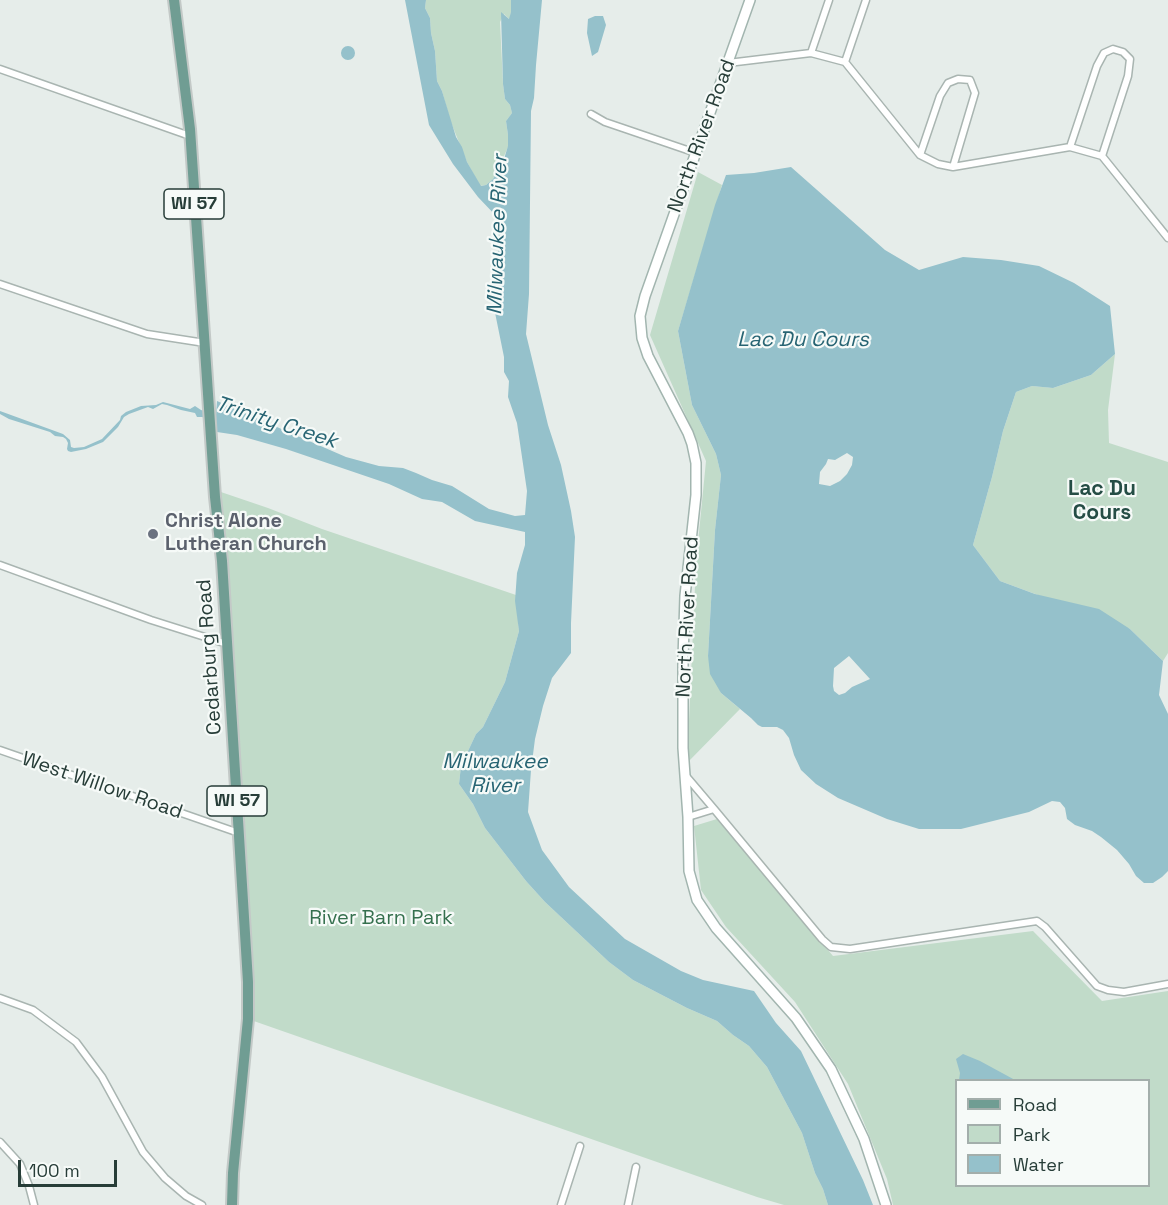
<!DOCTYPE html>
<style>
body{margin:0}
#map{position:relative;width:1168px;height:1205px;overflow:hidden;background:#e6edea;font-family:"Space Grotesk",sans-serif}
canvas{display:block}
.legend{position:absolute;left:955px;top:1079px;width:195px;height:108px;box-sizing:border-box;background:#f6faf8;border:2px solid #a3aeab;margin:0;padding:8px 10px;list-style:none;font-size:18px;color:#273d38}
.legend li{display:flex;align-items:center;gap:12px;height:30px}
.legend b{width:30px;border:2px solid #a3aeab}
.scale{position:absolute;left:18px;top:1160px;width:99px;height:27px;box-sizing:border-box;border:3px solid #273d38;border-top:0;padding-left:8px;font-size:18px;line-height:21px;white-space:nowrap;color:#273d38;-webkit-text-stroke:4px #f6faf8;paint-order:stroke}
</style>
<div id="map">
<canvas width="1168" height="1205"></canvas>
<ul class="legend">
<li><b style="height:8px;background:#709d93"></b>Road</li>
<li><b style="height:16px;background:#c1dbc9"></b>Park</li>
<li><b style="height:16px;background:#95c1cb"></b>Water</li>
</ul>
<div class="scale">100 m</div>
</div>
<script>
const ctx = document.querySelector('canvas').getContext('2d');
ctx.lineJoin = 'round';
function paint(path, color) { ctx.fillStyle = color; ctx.fill(path, 'evenodd'); }
const toPath = rows => new Path2D(rows.map(r => 'M' + r).join(''));
function strokePath(path, color, width, dash) { ctx.strokeStyle = color; ctx.lineWidth = width; ctx.lineCap = dash ? 'butt' : 'round'; ctx.setLineDash(dash || []); ctx.stroke(path); }
function label(font, color, halo, rows, align = 'center') {
  ctx.font = font + ' "Space Grotesk",sans-serif'; ctx.lineWidth = 4.5; ctx.setLineDash([]); ctx.textBaseline = 'middle'; ctx.strokeStyle = halo; ctx.fillStyle = color; for (const [text, x, y, turn = 0] of rows) {
    ctx.save(); ctx.translate(x, y); ctx.rotate((+turn || 0) * Math.PI / 180); ctx.textAlign = isNaN(turn) ? turn : align; if (halo) ctx.strokeText(text, 0, 0); ctx.fillText(text, 0, 0); ctx.restore();
  }
}
const green = toPath([
 [426,0,511,0,511,12,510,20,504,14,500,22,503,84,505,99,510,105,512,113,506,121,508,135,508,147,498,170,493,179,486,185,480,186,467,162,450,120,442,91,437,81,435,51,431,33,430,18,425,8],
 [698,172,722,185,678,331,692,405,716,454,721,475,715,530,708,656,721,693,740,709,688,762,687,766,696,563,706,461,650,335],
 [1115,354,1108,410,1109,443,1168,462,1168,653,1163,661,1130,629,1000,581,973,545,992,477,1003,431,1016,392,1032,386,1053,388,1091,375],
 [215,490,268,508,322,529,516,595,519,631,505,682,483,727,476,734,461,766,459,784,473,804,485,828,526,881,545,902,609,962,633,980,687,1008,717,1021,733,1035,749,1046,767,1067,802,1133,815,1173,823,1189,828,1205,784,1205,757,1197,248,1019],
 [717,819,833,956,1033,931,1102,1001,1168,991,1168,1205,893,1205,887,1179,848,1084,795,1002,726,927,701,890,694,826],
 [956,1080,1148,1080,1148,1186,956,1186]
]);
const water = toPath([
 [405,0,426,0,425,8,430,18,431,33,435,51,437,81,442,91,456,137,462,147,467,162,481,186,486,185,493,179,504,159,508,146,508,135,506,121,512,113,510,105,505,99,503,84,501,12,509,19,511,12,511,0,542,0,536,65,534,98,531,111,529,294,526,334,548,425,561,465,571,511,575,537,571,623,571,653,552,678,543,706,535,739,531,770,528,812,542,850,569,887,625,939,681,971,703,980,754,991,776,1023,801,1051,863,1180,873,1205,828,1205,823,1189,815,1173,802,1133,767,1067,749,1046,733,1035,717,1021,687,1008,633,980,609,962,545,902,526,881,485,828,473,804,459,784,461,766,476,734,483,727,505,682,519,631,515,601,517,573,525,545,525,532,475,521,442,502,422,499,389,484,286,449,237,435,217,432,216,421,202,417,197,417,195,413,181,410,167,405,162,404,153,409,148,407,129,414,124,417,118,427,103,442,86,449,71,452,68,451,67,449,68,443,66,439,63,437,55,436,50,432,9,419,0,414,0,411,63,434,70,440,71,447,74,448,84,447,102,439,120,420,121,416,126,412,141,406,156,405,163,402,190,409,195,406,201,410,216,415,217,401,346,457,379,466,403,468,416,473,432,480,452,486,489,509,515,516,525,515,527,491,517,423,508,397,509,381,504,372,504,357,490,288,492,268,500,247,497,217,478,197,453,164,429,125],
 [595,16,603,16,606,25,598,52,592,56,587,33,588,19],
 '341 53a7 7 0 1 1 14 0a7 7 0 1 1-14 0Z',
 [791,167,885,250,919,270,963,257,1001,260,1039,266,1074,283,1110,306,1115,354,1091,375,1053,388,1032,386,1016,392,1003,431,992,477,973,545,1000,581,1035,594,1099,609,1130,629,1163,661,1159,695,1168,714,1168,871,1162,877,1153,883,1144,883,1136,876,1129,864,1117,850,1101,837,1092,831,1075,825,1067,819,1065,808,1060,802,1052,801,1029,812,961,829,919,829,887,819,838,798,816,784,801,770,794,755,789,738,783,730,777,727,762,727,758,725,751,718,721,693,710,674,708,656,715,530,721,475,716,454,692,405,678,331,715,205,726,175,754,173],
 [847,453,853,457,852,465,847,474,840,481,830,486,819,484,820,472,826,464,828,459,835,460],
 [849,656,870,679,852,687,845,693,839,695,834,691,833,686,834,668],
 [963,1054,980,1061,1015,1080,959,1080,960,1073,956,1059]
]);
const street = toPath([
 [811,53,829,0],
 [845,62,866,0],
 [728,63,811,53,845,62,920,155,938,164,953,167,1070,147,1102,156,1168,238],
 [0,69,190,136],
 [591,114,605,122,696,153],
 [1070,147,1097,66,1104,53,1113,49,1123,52,1130,59,1128,76,1102,156],
 [920,155,940,96,948,83,958,79,970,80,975,93,953,167],
 [0,284,147,334,205,343],
 [0,565,151,620,227,644],
 [0,750,239,833],
 [686,776,714,809],
 [688,817,714,809,822,939,831,947,850,949,1037,921,1045,927,1097,986,1108,990,1124,992,1168,984],
 [0,998,33,1010,76,1042,102,1077,143,1152,165,1178,186,1196,202,1205],
 [0,1142,20,1164,29,1186,34,1205],
 [561,1205,580,1146],
 [628,1205,636,1167]
]);
const secondary = toPath([
 [750,0,645,296,640,316,642,338,648,356,688,433,692,444,696,463,696,495,685,596,683,659,683,748,688,817,689,871,697,900,716,928,796,1018,831,1069,864,1139,886,1205]
]);
const primary = toPath([
 [174,0,190,129,215,497,222,561,248,982,248,1019,233,1173,232,1205]
]);
const markers = [
 [153,534,6,"#6b7280"]
];
const shields = [
 [194,204,60],
 [237,801,60]
];
const shieldNames = [
 ["WI 57",194,204],
 ["WI 57",237,801]
];
const streetNames = [
 ["North River Road",702,136,-70],
 ["North River Road",688,617,-87],
 ["Cedarburg Road",210,657,-94],
 ["West Willow Road",102,786,19]
];
const worshipNames = [
 ["Christ Alone",165,522],
 ["Lutheran Church",165,545]
];
const parkNames = [
 ["River Barn Park",381,919]
];
const waterNames = [
 ["Milwaukee River",498,235,-88],
 ["Lac Du Cours",803,340],
 ["Trinity Creek",276,423,18],
 ["Milwaukee",495,762],
 ["River",495,786]
];
const neighbourhoodNames = [
 ["Lac Du",1102,489],
 ["Cours",1102,513]
];
paint(green, '#c1dbc9');
paint(water, '#95c1cb');
strokePath(street, '#a9b5b1', 9);
strokePath(secondary, '#a2b5af', 12);
strokePath(primary, '#c3c9c7', 14);
strokePath(street, '#fff', 6);
strokePath(secondary, '#fff', 9);
strokePath(primary, '#709d93', 10);
for (const [x, y, r, color] of markers) { const dot = new Path2D(); dot.arc(x, y, r, 0, 2 * Math.PI); ctx.fillStyle = color; ctx.fill(dot); strokePath(dot, '#f6faf8', 2); }
for (const [x, y, w] of shields) { const box = new Path2D(); box.roundRect(x - w / 2, y - 15, w, 30, 4.5); ctx.fillStyle = '#f6faf8'; ctx.fill(box); strokePath(box, '#273d38', 1.5); }
label('bold 18px', '#273d38', null, shieldNames);
label('20px', '#273d38', '#f6faf8', streetNames);
label('bold 20px', '#5b616d', '#f6faf8', worshipNames, 'left');
label('20px', '#35704e', '#f6faf8', parkNames);
label('italic 21px', '#276473', '#f6faf8', waterNames);
label('bold 21px', '#254d45', '#f6faf8', neighbourhoodNames);
</script>
